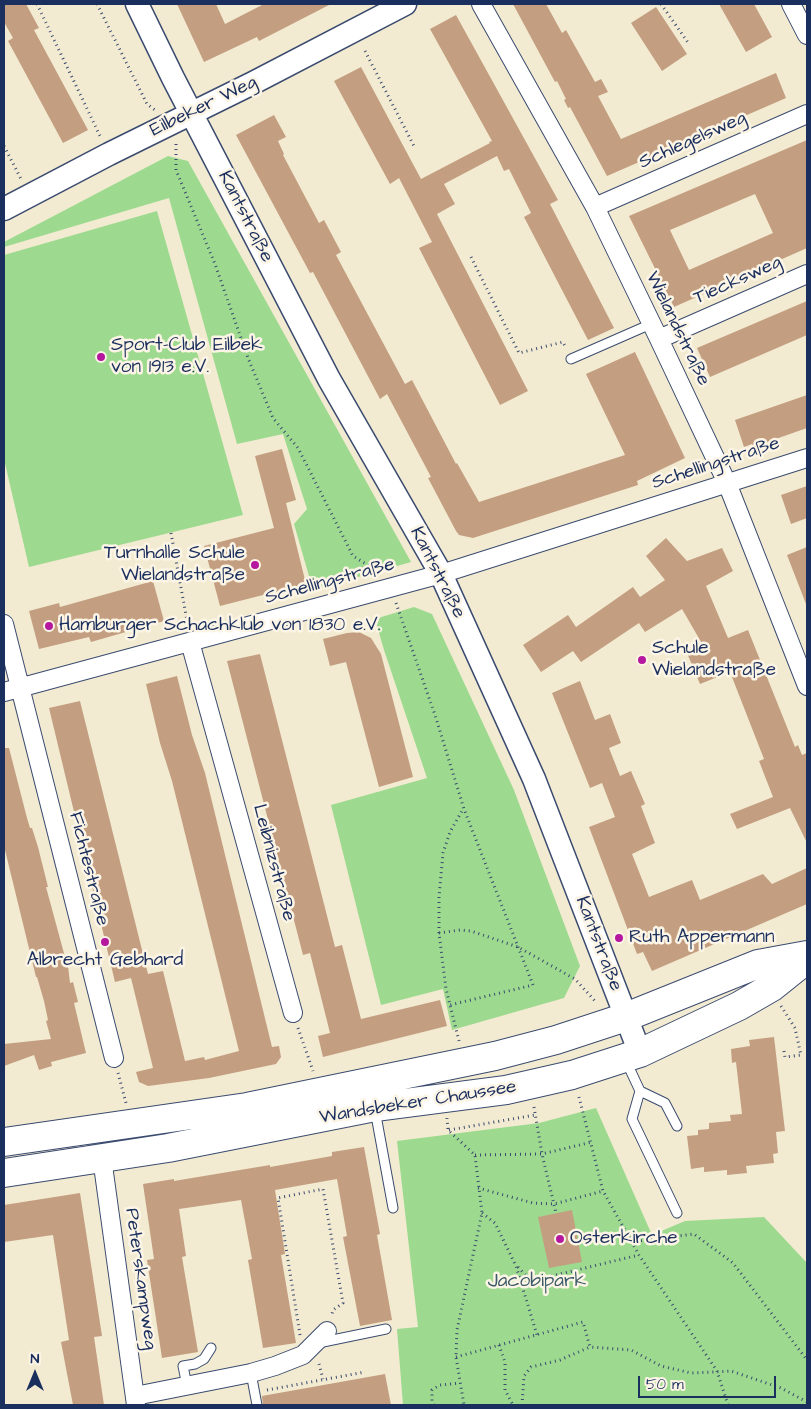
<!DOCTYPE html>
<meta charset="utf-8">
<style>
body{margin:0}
#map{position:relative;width:811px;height:1409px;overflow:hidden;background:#f2ebd1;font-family:"Architects Daughter",sans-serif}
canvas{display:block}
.frame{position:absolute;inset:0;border:5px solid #1b2f5e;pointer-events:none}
.north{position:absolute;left:10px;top:1349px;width:50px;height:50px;-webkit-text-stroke:4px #fcf5e5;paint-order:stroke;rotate:0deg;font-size:14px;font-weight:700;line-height:20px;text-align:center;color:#1b2f5e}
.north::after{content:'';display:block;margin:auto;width:18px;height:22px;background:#1b2f5e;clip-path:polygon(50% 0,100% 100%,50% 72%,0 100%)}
.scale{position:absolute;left:638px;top:1376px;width:138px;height:22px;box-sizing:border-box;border:2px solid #1b2f5e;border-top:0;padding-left:6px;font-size:15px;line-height:18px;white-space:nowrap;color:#1b2f5e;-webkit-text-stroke:4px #fcf5e5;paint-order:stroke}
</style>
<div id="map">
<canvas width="811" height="1409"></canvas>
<div class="frame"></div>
<div class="north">N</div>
<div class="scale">50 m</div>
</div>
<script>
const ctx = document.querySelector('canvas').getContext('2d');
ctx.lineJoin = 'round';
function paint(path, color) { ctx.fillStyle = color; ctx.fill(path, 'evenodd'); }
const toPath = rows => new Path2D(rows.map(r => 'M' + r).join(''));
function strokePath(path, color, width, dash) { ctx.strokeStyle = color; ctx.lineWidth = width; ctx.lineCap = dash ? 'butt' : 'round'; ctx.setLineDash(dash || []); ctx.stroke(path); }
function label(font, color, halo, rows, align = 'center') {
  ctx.font = font + ' "Architects Daughter",sans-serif'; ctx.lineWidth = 5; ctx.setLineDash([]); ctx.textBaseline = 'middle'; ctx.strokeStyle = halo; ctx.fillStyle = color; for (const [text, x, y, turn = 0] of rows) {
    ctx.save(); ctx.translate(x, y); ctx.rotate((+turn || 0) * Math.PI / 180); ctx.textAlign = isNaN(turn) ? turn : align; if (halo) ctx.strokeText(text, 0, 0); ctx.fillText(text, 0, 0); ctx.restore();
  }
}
const green = toPath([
 [168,156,188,161,411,562,313,590,294,524,307,509,283,434,237,444,169,198,4,247,4,242],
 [157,211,243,515,29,567,4,459,4,255],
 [414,607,432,614,514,790,580,966,564,998,452,1030,443,989,381,1005,331,805,427,778,384,650,375,619],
 [596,1108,652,1235,685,1221,764,1217,807,1263,807,1405,403,1405,397,1329,418,1327,397,1141,539,1123]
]);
const building = toPath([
 [4,4,26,4,39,28,34,30,88,130,63,143,8,41,13,38,4,22],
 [177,4,216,4,225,24,264,4,331,4,259,41,257,37,204,62],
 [513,4,546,4,562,33,566,30,595,82,601,79,608,92,598,96,621,139,776,73,786,98,607,176,570,107,568,108,564,100,566,99,557,81,555,82],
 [719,4,754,4,772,37,746,52],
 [656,7,687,54,662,71,631,23],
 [456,15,558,200,550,204,614,328,588,340,524,217,531,213,509,169,504,171,497,156,444,184,455,204,437,214,528,391,500,405,419,248,432,242,399,178,390,184,334,81,361,67,421,179,490,143,489,142,492,141,430,29],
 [274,115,286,137,278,141,284,154,283,155,319,223,324,220,341,252,336,255,405,384,412,380,456,464,457,463,479,502,625,455,586,374,635,352,685,458,637,481,638,485,473,538,459,535,456,531,428,478,431,477,387,394,380,399,313,272,310,273,236,135],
 [807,140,807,248,674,307,629,216],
 [755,194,773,233,689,270,670,230],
 [807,301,807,335,710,377,697,348],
 [807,395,807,428,753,447,752,444,744,447,735,420],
 [282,449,296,500,286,503,306,584,220,606,204,546,274,528,255,456],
 [807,486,807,518,791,524,781,495],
 [666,538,687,561,722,548,733,571,706,586,728,638,748,630,795,747,798,745,802,755,807,753,807,843,790,808,737,829,730,814,773,797,759,761,764,759,730,672,700,684,687,653,704,647,682,609,645,632,639,623,581,662,573,651,541,672,523,645,568,615,576,627,633,587,640,597,665,580,646,556],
 [807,547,807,604,806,604,787,555],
 [153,581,164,621,91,642,89,637,39,649,29,611,59,603,60,607],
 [359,632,371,638,381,654,413,777,379,787,346,662,330,666,323,639,347,633],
 [260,654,335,947,342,945,361,1019,440,1000,447,1026,323,1057,318,1036,330,1033,310,953,303,955,227,661],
 [177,676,192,735,205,773,272,1047,279,1046,281,1057,276,1064,209,1078,148,1086,139,1082,136,1072,153,1068,131,978,115,982,49,708,80,701,148,974,163,971,185,1061,204,1057,205,1060,239,1051,172,781,160,743,146,684],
 [580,681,595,720,610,714,621,743,609,748,620,776,631,771,645,804,641,806,655,843,632,854,649,897,692,880,700,900,763,874,772,884,807,868,807,904,652,971,643,952,637,954,589,827,615,817,602,783,590,788,552,693],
 [4,748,9,748,27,818,30,828,32,828,38,847,48,887,46,887,65,957,67,957,70,983,73,982,78,1002,74,1003,86,1053,51,1062,52,1066,39,1070,34,1055,4,1066,4,1044,51,1039,46,1021,48,1020,44,1001,37,977,36,977,4,846],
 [774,1037,785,1131,776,1132,778,1153,773,1154,774,1163,746,1166,747,1173,727,1175,727,1170,704,1172,704,1167,691,1169,687,1136,698,1135,698,1130,709,1129,709,1123,731,1121,730,1115,742,1114,736,1062,732,1063,731,1049,750,1046,749,1040],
 [364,1147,380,1234,377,1235,392,1320,360,1326,343,1237,347,1236,337,1179,275,1190,285,1254,281,1255,296,1343,263,1348,248,1260,252,1259,241,1200,179,1209,186,1256,182,1257,198,1352,162,1358,147,1260,154,1259,143,1184,174,1179,174,1181,270,1165,270,1167,332,1156,332,1152],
 [80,1193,102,1336,94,1337,104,1405,73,1405,61,1342,69,1340,53,1235,4,1242,4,1205],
 [572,1210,582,1262,549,1268,538,1217],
 [385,1374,391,1405,263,1405,262,1396]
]);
const path = toPath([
 [37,4,101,138],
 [97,4,147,104,155,110],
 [661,4,689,44],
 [365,51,414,146],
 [176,144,176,170,215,264,248,358,273,418,298,448,353,556,379,572],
 [4,146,21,179],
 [471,257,519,353,563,342,566,348],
 [171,533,188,626],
 [396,603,435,715,464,809,533,985,450,1005],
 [439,933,460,930,471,931,518,947,575,979,595,1001],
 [781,1006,795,1028,801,1055,785,1057,784,1051],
 [298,1028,313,1071],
 [459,1041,446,989,439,933,439,897,443,853,450,832,463,809],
 [118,1073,126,1103],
 [579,1097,603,1191,639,1255,717,1371,728,1405],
 [534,1107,542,1154,556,1213],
 [447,1118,448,1130,475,1155,482,1213,457,1330,456,1357,464,1405],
 [449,1130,535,1115],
 [475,1155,542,1154,592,1142],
 [478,1188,533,1203,554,1204,603,1191],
 [482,1213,495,1223,516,1266,537,1335],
 [631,1242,694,1234,733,1263,807,1360],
 [518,1267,531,1281,639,1255],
 [300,1335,278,1198,323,1189,343,1303,333,1310,332,1314],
 [499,1345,505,1362,505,1390,513,1405],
 [456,1357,583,1322,590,1347,631,1350,661,1366,691,1373,731,1371,781,1388,807,1402],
 [319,1364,323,1379],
 [267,1390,365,1372],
 [434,1405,432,1401,432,1390,440,1385,460,1383],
 [522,1405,524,1376,531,1367,560,1360,590,1347]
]);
const service = toPath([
 [571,359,651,324],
 [626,1061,640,1091,665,1103,677,1126],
 [640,1091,632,1119,677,1213],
 [375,1110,393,1208],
 [318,1343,386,1329],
 [251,1373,257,1405],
 [187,1386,183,1366,195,1364,204,1359,211,1348]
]);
const minor = toPath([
 [481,4,595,207,659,339,727,483,807,686],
 [791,4,807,35],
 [595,207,807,114],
 [659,339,807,274],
 [4,624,114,1058],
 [190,642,293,1013],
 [4,692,441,574,807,458],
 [102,1158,136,1405],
 [135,1396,251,1373,275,1366,303,1355,327,1331]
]);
const tertiary = toPath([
 [137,4,173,78,329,379,441,574,534,779,640,1053],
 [4,209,109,154,253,83,405,4]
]);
const primary = toPath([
 [4,1142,247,1107,495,1056,556,1040,626,1017,758,964,807,955],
 [4,1173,168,1148,375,1107,506,1090,572,1075,640,1053,739,1006,772,987,807,959]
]);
const markers = [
 [101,357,5,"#b5179e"],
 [255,565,5,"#b5179e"],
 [49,626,5,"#b5179e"],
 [642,660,5,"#b5179e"],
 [619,938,5,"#b5179e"],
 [105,942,5,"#b5179e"],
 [560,1239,5,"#b5179e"]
];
const streetNames = [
 ["Eilbeker Weg",204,107,-26],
 ["Schlegelsweg",693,141,-24],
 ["Kantstraße",245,217,63],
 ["Tiecksweg",738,281,-24],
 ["Wielandstraße",677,329,64],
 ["Schellingstraße",716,464,-18],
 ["Kantstraße",437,573,63],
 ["Schellingstraße",330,582,-15],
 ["Leibnizstraße",273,863,75],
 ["Fichtestraße",88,869,76],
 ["Kantstraße",598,944,69],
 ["Wandsbeker Chaussee",418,1103,-9],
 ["Peterskampweg",140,1279,82]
];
const poiNames = [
 ["Sport-Club Eilbek",111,346],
 ["von 1913 e.V.",111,368],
 ["Turnhalle Schule",245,554,"right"],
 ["Wielandstraße",245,576,"right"],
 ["Hamburger Schachklub von 1830 e.V.",59,626],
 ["Schule",652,649],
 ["Wielandstraße",652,671],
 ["Ruth Appermann",629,938],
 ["Albrecht Gebhard",105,961,"center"],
 ["Osterkirche",570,1239]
];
const parkNames = [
 ["Jacobipark",537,1282]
];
paint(green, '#9dda8f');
paint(building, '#c49e80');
strokePath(service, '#3b4b6f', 11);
strokePath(minor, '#3b4b6f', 20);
strokePath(tertiary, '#3b4b6f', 25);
strokePath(primary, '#3b4b6f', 30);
strokePath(path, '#3b4b6f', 3, [1, 4]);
strokePath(service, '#fff', 9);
strokePath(minor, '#fff', 18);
strokePath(tertiary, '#fff', 22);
strokePath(primary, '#fff', 28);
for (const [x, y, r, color] of markers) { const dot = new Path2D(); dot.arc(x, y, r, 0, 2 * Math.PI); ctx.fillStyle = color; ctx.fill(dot); strokePath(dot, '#fcf5e5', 2); }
label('19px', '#1b2f5e', '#fcf5e5', streetNames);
label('19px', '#1b2f5e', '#fcf5e5', poiNames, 'left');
label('19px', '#3c5a6a', '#fcf5e5', parkNames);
</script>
